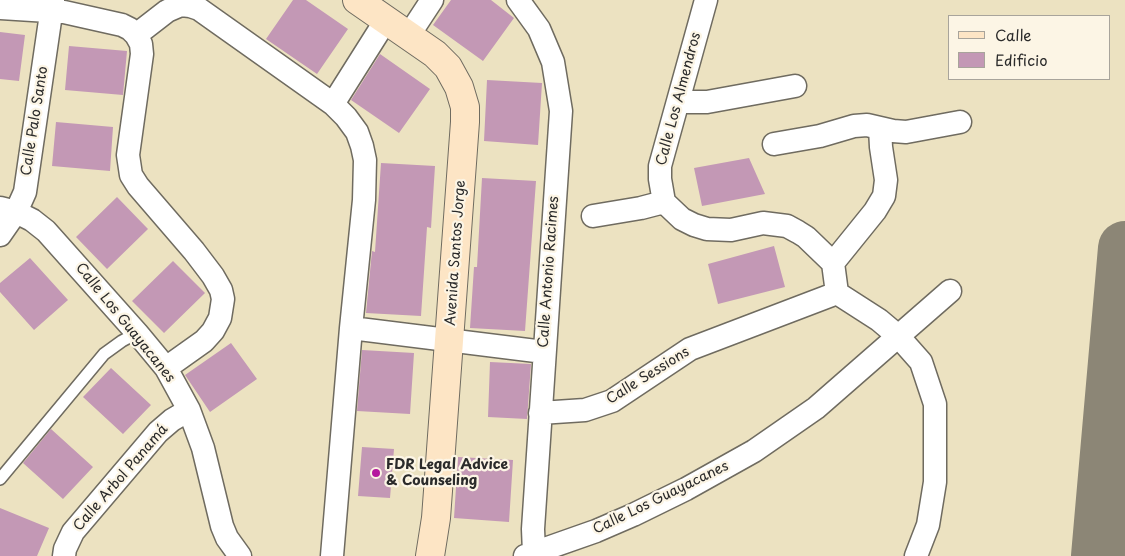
<!DOCTYPE html>
<meta charset="utf-8">
<style>
body{margin:0}
#map{position:relative;width:1125px;height:556px;overflow:hidden;background:#ece2c1;font-family:"Playpen Sans",sans-serif}
canvas{display:block}
.legend{position:absolute;left:948px;top:15px;width:162px;height:65px;box-sizing:border-box;background:#fcf5e5;border:1px solid #a8a49b;margin:0;padding:6px 9px;list-style:none;font-size:15px;color:#2b2b2b}
.legend li{display:flex;align-items:center;gap:10px;height:25px}
.legend b{width:25px;border:1px solid #a8a49b}
</style>
<div id="map">
<canvas width="1125" height="556"></canvas>
<ul class="legend">
<li><b style="height:6px;background:#fde5c5"></b>Calle</li>
<li><b style="height:14px;background:#c398b5"></b>Edificio</li>
</ul>
</div>
<script>
const ctx = document.querySelector('canvas').getContext('2d');
ctx.lineJoin = 'round';
const toPath = rows => new Path2D(rows.map(r => 'M' + r).join(''));
function strokePath(path, color, width, dash) { ctx.strokeStyle = color; ctx.lineWidth = width; ctx.lineCap = dash ? 'butt' : 'round'; ctx.setLineDash(dash || []); ctx.stroke(path); }
function paint(path, color) { ctx.fillStyle = color; ctx.fill(path, 'evenodd'); }
function label(font, color, halo, rows, align = 'center') {
  ctx.font = font + ' "Playpen Sans",sans-serif'; ctx.lineWidth = 4.5; ctx.setLineDash([]); ctx.textBaseline = 'middle'; ctx.strokeStyle = halo; ctx.fillStyle = color; for (const [text, x, y, turn = 0] of rows) {
    ctx.save(); ctx.translate(x, y); ctx.rotate((+turn || 0) * Math.PI / 180); ctx.textAlign = isNaN(turn) ? turn : align; if (halo) ctx.strokeText(text, 0, 0); ctx.fillText(text, 0, 0); ctx.restore();
  }
}
const taxiway = toPath([
 [1098,556,1125,248]
]);
const building = toPath([
 [293,0,306,0,348,29,317,74,266,39],
 [451,0,491,0,514,18,483,61,433,25],
 [0,32,25,35,19,81,0,79],
 [69,46,127,51,123,95,65,90],
 [380,54,430,89,399,133,351,100],
 [487,80,542,83,538,145,484,141],
 [56,122,113,127,110,171,52,166],
 [749,158,765,194,702,206,694,168],
 [381,163,435,166,431,228,427,227,421,316,366,313,372,251,375,252],
 [482,178,536,181,525,331,470,328,474,267,477,267],
 [117,197,148,229,107,269,76,237],
 [774,246,785,287,718,304,708,264],
 [30,258,68,300,34,330,0,292,0,283],
 [173,261,205,293,164,333,132,301],
 [231,343,257,379,210,412,185,375],
 [362,350,414,353,410,414,357,411],
 [490,362,531,364,527,419,488,417],
 [111,368,151,405,123,434,83,397],
 [51,429,93,467,63,499,23,463],
 [362,447,394,449,390,498,358,496],
 [458,457,513,460,509,522,454,518],
 [0,508,49,528,37,556,0,556]
]);
const service = toPath([
 [0,479,104,354,122,341,137,333]
]);
const minor = toPath([
 [178,0,181,5,190,6,199,9,333,104,346,117,357,132,362,146,365,160,364,200,351,328,332,556],
 [518,0,539,29,553,62,561,111,533,529,534,553],
 [706,0,660,166,660,179,664,202,682,219,694,225,707,229,731,230,763,223,787,226,798,232,806,237,833,263,837,293,879,320,898,336,921,362,935,404,935,482,928,525,916,556],
 [0,8,64,12,122,25,130,29,136,35,141,44,142,54,128,155,131,175,138,186,194,251,213,276,221,290,223,299,220,318,213,331,204,341,166,368],
 [136,35,167,11,181,5],
 [409,35,432,0],
 [679,102,707,102,795,86],
 [333,104,386,20],
 [774,144,820,136,854,126,867,125,893,131,906,132,960,122],
 [0,208,16,212,32,220,46,231,137,333,166,368,189,410,203,448,222,526,227,538,240,556],
 [593,216,641,208,664,202],
 [0,235,16,212,25,192,53,0],
 [833,263,875,211,884,196,886,180,881,147,880,128],
 [351,328,544,352],
 [540,413,585,410,612,401,690,349,837,293],
 [64,556,65,549,73,532,158,432,172,420,189,410],
 [525,556,596,531,633,515,686,489,754,451,816,408,950,291]
]);
const secondary = toPath([
 [357,0,435,54,448,67,459,87,465,107,465,122,436,518,430,556]
]);
const markers = [
 [376,473,5,"#b5179e"]
];
const streetNames = [
 ["Calle Los Almendros",679,99,-75],
 ["Calle Palo Santo",35,121,-81],
 ["Avenida Santos Jorge",456,253,-86],
 ["Calle Antonio Racimes",549,272,-86],
 ["Calle Los Guayacanes",125,323,51],
 ["Calle Sessions",648,376,-32],
 ["Calle Arbol Panamá",121,478,-49],
 ["Calle Los Guayacanes",661,498,-26]
];
const poiNames = [
 ["FDR Legal Advice",386,465],
 ["& Counseling",386,481]
];
strokePath(taxiway, '#8c8676', 54);
paint(building, '#c398b5');
strokePath(service, '#6f6b60', 14);
strokePath(minor, '#6f6b60', 25);
strokePath(secondary, '#6f6b60', 30);
strokePath(service, '#fff', 11);
strokePath(minor, '#fff', 22);
strokePath(secondary, '#fde5c5', 28);
for (const [x, y, r, color] of markers) { const dot = new Path2D(); dot.arc(x, y, r, 0, 2 * Math.PI); ctx.fillStyle = color; ctx.fill(dot); strokePath(dot, '#fcf5e5', 2); }
label('14px', '#2b2b2b', '#fcf5e5', streetNames);
label('bold 14px', '#2b2b2b', '#fcf5e5', poiNames, 'left');
</script>
